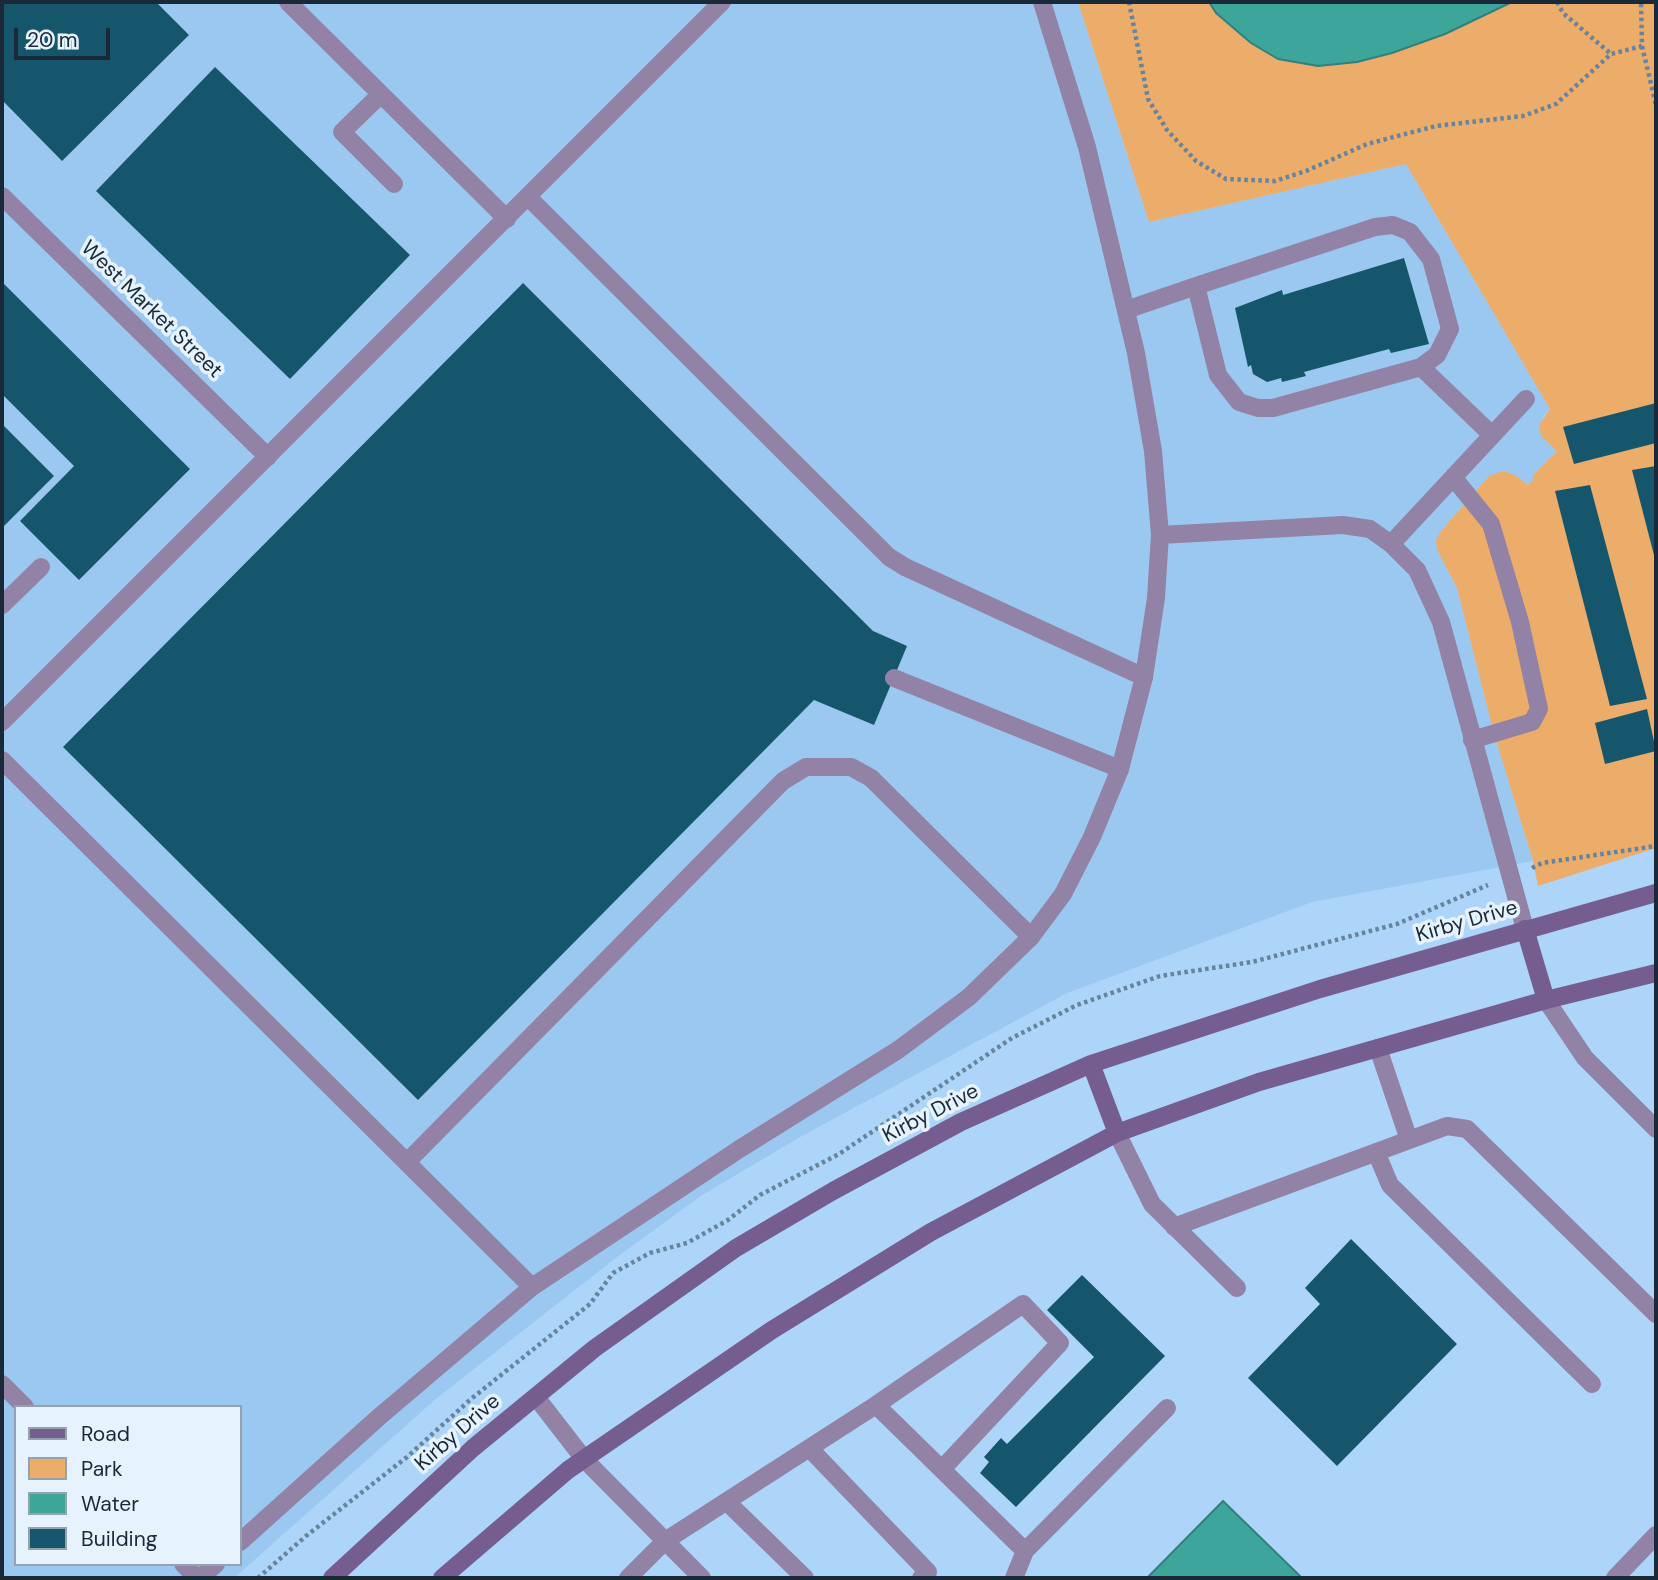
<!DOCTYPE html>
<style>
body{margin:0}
#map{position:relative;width:1658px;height:1580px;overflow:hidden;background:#acd5f9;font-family:"DM Sans",sans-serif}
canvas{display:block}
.frame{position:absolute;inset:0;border:4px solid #192937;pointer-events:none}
.legend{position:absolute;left:14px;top:1405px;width:228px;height:161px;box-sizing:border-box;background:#e6f2fd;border:2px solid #94a2ae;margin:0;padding:9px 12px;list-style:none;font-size:21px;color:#192937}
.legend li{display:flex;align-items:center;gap:14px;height:35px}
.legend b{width:35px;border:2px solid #94a2ae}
.scale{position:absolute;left:14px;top:28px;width:96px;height:32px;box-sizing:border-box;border:4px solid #192937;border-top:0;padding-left:9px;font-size:21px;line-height:24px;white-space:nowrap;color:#192937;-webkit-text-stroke:5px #e6f2fd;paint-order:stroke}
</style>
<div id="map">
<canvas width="1658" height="1580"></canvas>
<div class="frame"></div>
<ul class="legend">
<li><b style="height:9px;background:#755d8f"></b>Road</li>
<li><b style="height:19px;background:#ecad6b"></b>Park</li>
<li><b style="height:19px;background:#3da59a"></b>Water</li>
<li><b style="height:19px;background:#16566c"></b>Building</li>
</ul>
<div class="scale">20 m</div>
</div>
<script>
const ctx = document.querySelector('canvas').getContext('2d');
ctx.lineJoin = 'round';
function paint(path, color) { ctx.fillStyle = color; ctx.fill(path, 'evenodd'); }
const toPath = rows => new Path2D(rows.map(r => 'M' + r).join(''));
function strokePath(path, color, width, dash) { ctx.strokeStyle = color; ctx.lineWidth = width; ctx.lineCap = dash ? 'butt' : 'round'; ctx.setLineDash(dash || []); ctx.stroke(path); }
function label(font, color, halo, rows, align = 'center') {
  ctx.font = font + ' "DM Sans",sans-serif'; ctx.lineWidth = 7; ctx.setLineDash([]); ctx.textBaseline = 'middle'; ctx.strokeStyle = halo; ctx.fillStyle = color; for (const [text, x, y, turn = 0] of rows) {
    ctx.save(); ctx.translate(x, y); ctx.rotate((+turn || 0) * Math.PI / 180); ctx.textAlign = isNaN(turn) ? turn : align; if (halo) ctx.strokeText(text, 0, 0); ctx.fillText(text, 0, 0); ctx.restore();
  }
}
const built = toPath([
 [2,2,1078,2,1149,222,1406,164,1550,409,1543,417,1541,436,1557,451,1533,475,1534,480,1528,485,1515,475,1489,476,1441,531,1437,550,1457,588,1494,734,1533,861,1312,902,1067,993,802,1136,702,1195,617,1257,437,1398,234,1578,2,1578],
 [16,1407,240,1407,240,1564,16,1564]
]);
const green = toPath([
 [1078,2,1656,2,1656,848,1538,886,1533,861,1494,734,1457,588,1437,550,1436,540,1441,531,1489,476,1503,471,1515,475,1528,485,1533,480,1533,475,1557,451,1541,436,1539,425,1550,409,1406,164,1149,222]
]);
const water = toPath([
 [1209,2,1512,2,1445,34,1392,53,1357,62,1318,66,1278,59,1251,43,1216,13,1209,2],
 [1223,1501,1302,1578,1147,1578,1223,1501]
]);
const building = toPath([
 [2,2,156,2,189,35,62,161,2,100],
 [215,67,410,255,290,379,96,191],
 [1404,258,1429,344,1391,353,1389,349,1304,372,1306,376,1282,382,1281,378,1267,382,1253,374,1251,365,1248,367,1235,308,1282,290,1283,295],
 [2,282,190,469,79,580,20,521,74,466,2,394],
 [523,283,873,631,907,646,874,725,814,700,418,1100,63,747],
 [1656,403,1656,443,1574,464,1563,427],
 [2,424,54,476,2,528],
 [1656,466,1656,559,1655,559,1632,470],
 [1590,485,1647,699,1610,706,1555,491],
 [1647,709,1656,751,1605,764,1595,723],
 [1351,1239,1457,1344,1337,1466,1248,1378,1320,1304,1305,1288],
 [1082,1275,1165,1356,1016,1507,980,1473,989,1462,984,1457,1001,1438,1007,1444,1094,1357,1047,1310]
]);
const path = toPath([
 [1129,2,1148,99,1167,130,1196,161,1226,179,1275,181,1306,171,1367,144,1436,126,1523,116,1556,104,1611,54,1642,46,1641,2],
 [1557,2,1563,13,1611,54],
 [1642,46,1656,105],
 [1532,868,1542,863,1656,846],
 [258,1578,306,1536,407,1457,471,1399,590,1304,613,1273,650,1253,687,1243,728,1220,760,1195,839,1154,1012,1038,1077,1005,1160,976,1252,962,1397,924,1488,885]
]);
const service = toPath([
 [288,2,507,219],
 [381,94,342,132,394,184],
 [528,197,889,557,905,567,1144,677],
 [1126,310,1196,286,1375,227,1393,225,1410,232,1431,259,1450,329,1437,355,1421,367,1273,408,1258,408,1239,402,1218,375,1196,286],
 [1421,367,1492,435],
 [1453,477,1491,524,1520,622,1539,709,1532,722,1472,740],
 [1391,544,1526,399],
 [2,605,41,567],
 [894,678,1120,769],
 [2,722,722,2],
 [2,760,532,1287],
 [1546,1000,1585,1058,1656,1129],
 [1378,1048,1409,1140],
 [1117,1133,1152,1204,1237,1288],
 [1376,1152,1390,1185,1592,1384],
 [407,1162,783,781,806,767,851,767,871,778,1031,937],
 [1174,1227,1447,1126,1467,1129,1656,1314],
 [2,1384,25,1407],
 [536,1397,584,1459,702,1578],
 [811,1450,928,1572,921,1578],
 [942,1469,1060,1343,1023,1304,876,1405,1025,1551,1014,1578],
 [727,1502,805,1578],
 [1025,1551,1167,1408],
 [183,1564,197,1578],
 [628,1578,665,1541,876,1405],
 [1615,1578,1656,1535]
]);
const minor = toPath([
 [2,196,268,457],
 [1160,535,1343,525,1370,529,1391,544,1417,570,1441,622,1525,929],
 [240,1542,379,1417,532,1287,741,1148,898,1050,969,997,1031,937,1063,894,1092,837,1120,769,1144,677,1156,598,1160,535,1153,451,1136,353,1087,147,1042,2],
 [200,1578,216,1564]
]);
const secondary = toPath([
 [1525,929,1546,1000],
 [1091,1064,1117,1133],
 [332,1578,473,1448,595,1348,736,1248,833,1191,961,1122,1091,1064,1320,989,1656,893],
 [442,1578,568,1470,772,1330,931,1232,1117,1133,1259,1082,1546,1000,1656,973]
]);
const streetNames = [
 ["West Market Street",151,310,44],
 ["Kirby Drive",1467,922,-16],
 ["Kirby Drive",931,1114,-27],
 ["Kirby Drive",458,1433,-41]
];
paint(built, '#9bc8f0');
paint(green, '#ecad6b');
paint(water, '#3da59a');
strokePath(water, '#32807c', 2);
paint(building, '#16566c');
strokePath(path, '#67849e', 4.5, [3.5, 3.5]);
strokePath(service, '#9282a5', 18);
strokePath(minor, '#9282a5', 18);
strokePath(secondary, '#755d8f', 18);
label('21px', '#192937', '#e6f2fd', streetNames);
</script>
